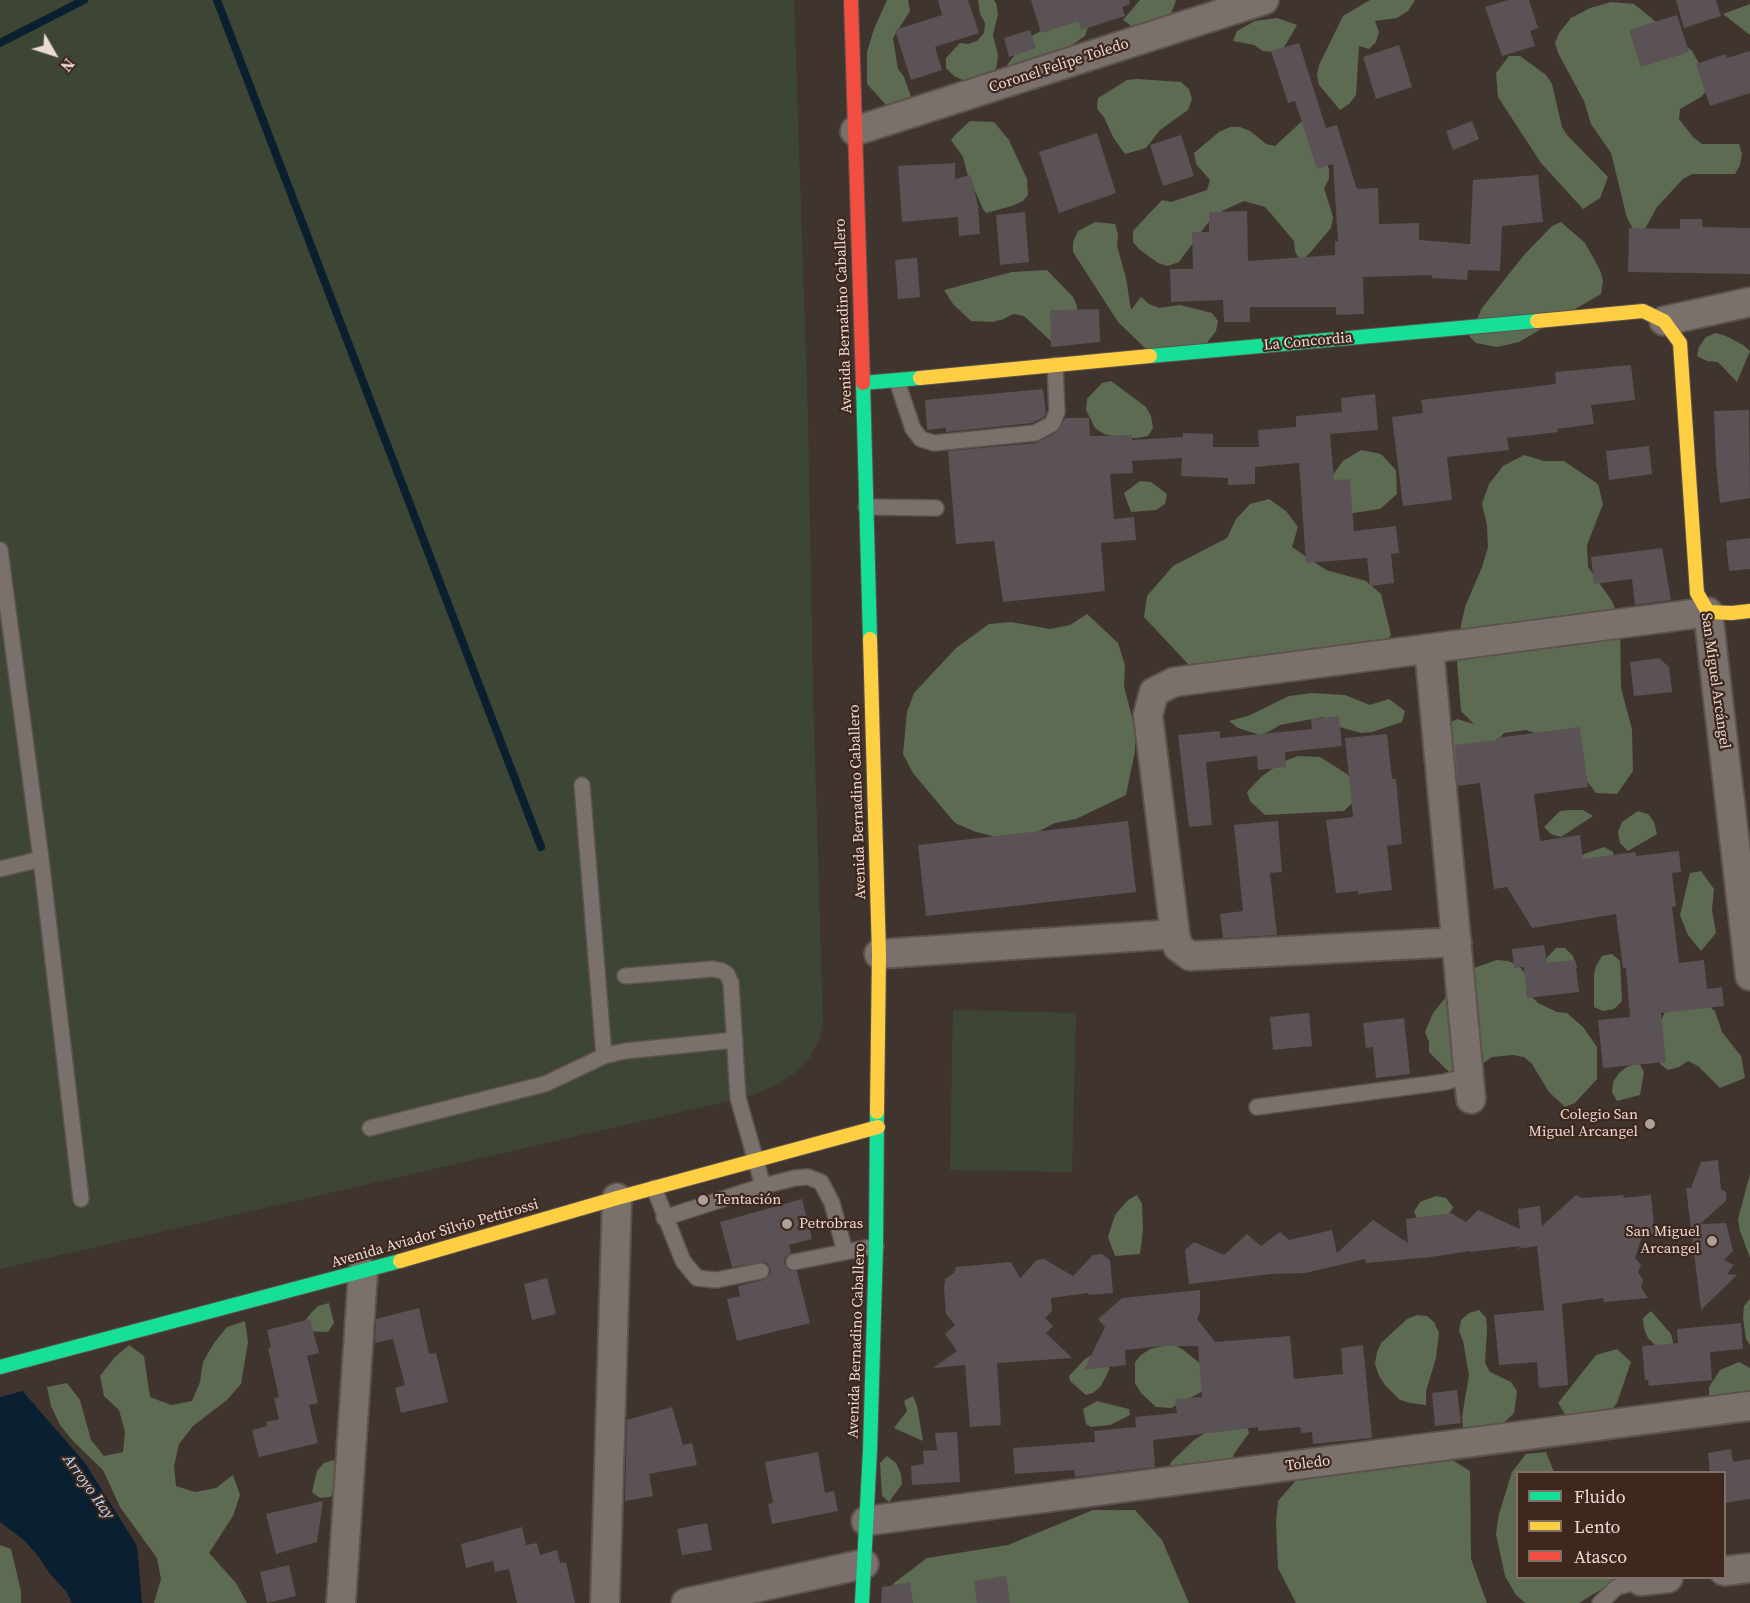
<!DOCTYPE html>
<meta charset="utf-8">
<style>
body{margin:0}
#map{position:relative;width:1750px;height:1603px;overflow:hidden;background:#40342e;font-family:"Source Serif 4",serif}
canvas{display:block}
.legend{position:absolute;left:1516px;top:1471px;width:210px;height:108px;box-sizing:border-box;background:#3e271d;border:2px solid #826f66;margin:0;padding:8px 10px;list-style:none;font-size:18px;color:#e9dad3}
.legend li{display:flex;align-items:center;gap:12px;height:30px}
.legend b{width:30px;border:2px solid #826f66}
.north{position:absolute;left:24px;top:24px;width:60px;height:60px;-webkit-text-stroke:4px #3e271d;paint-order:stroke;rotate:129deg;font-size:16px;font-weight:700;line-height:24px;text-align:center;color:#e9dad3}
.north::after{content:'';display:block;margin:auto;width:21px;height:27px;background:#e9dad3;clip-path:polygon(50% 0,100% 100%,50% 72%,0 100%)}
</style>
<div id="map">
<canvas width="1750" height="1603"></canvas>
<ul class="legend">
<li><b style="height:8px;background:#16e098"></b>Fluido</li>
<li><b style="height:8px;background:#ffcf43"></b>Lento</li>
<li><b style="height:8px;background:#f24e42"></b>Atasco</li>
</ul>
<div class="north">N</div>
</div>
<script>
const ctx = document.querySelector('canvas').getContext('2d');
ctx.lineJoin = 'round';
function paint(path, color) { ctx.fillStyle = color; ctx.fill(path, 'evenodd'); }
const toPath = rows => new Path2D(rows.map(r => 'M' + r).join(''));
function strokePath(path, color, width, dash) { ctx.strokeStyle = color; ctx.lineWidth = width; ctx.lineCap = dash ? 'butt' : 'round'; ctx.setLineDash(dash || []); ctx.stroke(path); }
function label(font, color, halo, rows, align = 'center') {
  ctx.font = font + ' "Source Serif 4",serif'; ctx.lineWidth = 4.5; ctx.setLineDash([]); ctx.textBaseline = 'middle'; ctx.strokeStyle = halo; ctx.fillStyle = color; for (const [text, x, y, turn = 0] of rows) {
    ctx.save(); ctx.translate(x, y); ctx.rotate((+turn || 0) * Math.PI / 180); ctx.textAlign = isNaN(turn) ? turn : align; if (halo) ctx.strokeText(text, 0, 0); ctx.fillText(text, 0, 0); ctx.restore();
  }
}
const green = toPath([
 [0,0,794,0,808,418,813,694,823,1024,818,1042,810,1057,793,1074,778,1084,750,1096,0,1269],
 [953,1010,1076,1013,1072,1172,950,1170]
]);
const forest = toPath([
 [887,0,908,0,910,11,893,38,898,69,904,77,911,97,909,109,887,106,867,84,867,52,874,29],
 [978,0,994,0,996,3,998,14,993,35,998,55,997,65,993,75,974,85,954,76,946,68,946,58,960,43,968,44,977,41,984,33,985,23,980,14],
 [1140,0,1175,0,1176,1,1170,16,1137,30,1123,20],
 [1370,0,1415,0,1408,11,1397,18,1375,21,1379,32,1376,42,1369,49,1359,46,1356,95,1349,104,1340,110,1319,85,1317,75,1319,65,1343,16],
 [1611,2,1634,4,1692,51,1708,79,1708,89,1701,97,1680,109,1679,119,1693,137,1702,144,1739,144,1742,154,1740,165,1735,174,1692,174,1683,179,1657,207,1646,227,1638,235,1632,227,1627,218,1611,153,1591,124,1584,101,1558,53,1555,43,1559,33,1571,18,1590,8],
 [1750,4,1750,35,1723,14],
 [1069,14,1089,25,1085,36,1036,70,1016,73,1007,65,1024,43,1032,36],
 [1277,18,1297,25,1283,49,1274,52,1263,51,1254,45,1233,41,1237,31,1255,21],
 [1509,56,1520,56,1546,75,1552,84,1562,127,1567,135,1608,177,1600,198,1583,209,1541,163,1498,97,1496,73],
 [1137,79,1181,82,1189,89,1192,99,1188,110,1160,130,1146,148,1125,154,1113,137,1104,117,1097,109,1098,98,1127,80],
 [970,121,994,122,1009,140,1027,179,1028,195,1023,201,1012,206,986,213,983,209,967,173,963,157,951,140,956,134],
 [1301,122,1309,128,1329,169,1329,179,1324,188,1333,217,1331,228,1309,254,1300,261,1295,251,1294,241,1273,216,1265,207,1244,201,1222,211,1206,225,1179,262,1168,266,1158,263,1140,250,1133,242,1133,231,1162,200,1171,202,1207,190,1210,180,1196,164,1194,153,1219,132,1230,127,1240,127,1250,131,1266,144,1275,146],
 [1095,222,1115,224,1118,234,1117,246,1126,278,1131,310,1141,297,1149,304,1159,308,1180,305,1212,313,1218,321,1216,331,1203,348,1145,348,1118,322,1073,252,1073,242,1078,231],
 [1561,222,1585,243,1600,270,1603,281,1601,294,1519,342,1497,347,1476,343,1469,336,1482,308,1524,255,1552,226],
 [1047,270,1073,297,1077,306,1076,319,1054,344,1024,316,1013,314,1004,319,993,322,971,321,953,304,944,290,1012,272],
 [1716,333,1726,336,1743,345,1750,351,1737,382,1718,362,1707,361,1697,356,1699,347,1706,337],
 [1111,381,1146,407,1151,416,1153,428,1148,436,1136,438,1114,436,1104,434,1095,428,1086,410,1087,399,1102,383],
 [1361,450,1381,454,1396,470,1397,494,1380,509,1334,516,1332,476,1343,461],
 [1524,455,1544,461,1564,461,1598,484,1603,504,1587,545,1588,567,1612,601,1620,622,1621,688,1632,729,1633,771,1617,794,1596,793,1583,776,1566,744,1526,730,1504,733,1457,784,1437,783,1424,766,1424,746,1437,730,1457,719,1474,724,1461,711,1456,648,1465,607,1482,567,1488,547,1487,525,1482,504,1489,484,1503,466],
 [1140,481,1151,482,1167,494,1165,504,1156,510,1131,512,1124,493],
 [1269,499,1286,511,1298,527,1292,547,1326,570,1366,581,1381,594,1391,635,1362,672,1226,680,1188,664,1144,617,1147,596,1173,566,1227,538,1236,519,1250,504],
 [1087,614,1118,643,1125,665,1124,686,1135,729,1135,751,1126,795,1076,819,1055,823,1018,842,976,832,955,823,913,773,903,754,907,712,914,693,956,648,989,624,1011,622,1050,629,1070,625],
 [1312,693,1345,695,1370,705,1389,699,1405,711,1402,722,1372,732,1361,733,1340,727,1323,717,1280,725,1270,731,1260,735,1238,728,1229,721,1248,716,1289,696],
 [1298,756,1320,757,1347,774,1353,782,1352,803,1344,811,1265,815,1250,801,1247,792,1261,777,1280,763],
 [1570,810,1583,810,1593,816,1561,837,1551,834,1544,827,1560,811],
 [1638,811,1648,814,1654,822,1657,834,1628,851,1620,843,1618,832,1622,822],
 [1604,847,1613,852,1614,863,1577,861,1584,854],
 [1701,871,1714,889,1712,910,1716,933,1701,951,1688,935,1680,915,1690,873],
 [1556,948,1565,948,1573,956,1577,967,1570,980,1542,963],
 [1612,954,1620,961,1622,1001,1614,1009,1603,1011,1594,1007,1594,975,1596,966,1602,956],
 [1497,960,1508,961,1519,966,1526,975,1531,996,1538,1003,1557,1012,1567,1013,1583,1027,1597,1047,1597,1079,1575,1103,1565,1107,1549,1092,1532,1064,1524,1057,1513,1055,1492,1057,1464,1077,1453,1076,1429,1052,1429,1042,1425,1032,1433,1013,1468,970],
 [1707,1005,1715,1011,1722,1032,1741,1056,1745,1078,1720,1088,1698,1066,1688,1061,1679,1067,1668,1070,1660,1064,1656,1031,1665,1012],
 [1639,1063,1644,1072,1640,1095,1617,1101,1612,1092,1613,1082,1619,1073,1627,1067],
 [1750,1174,1750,1258,1740,1231,1738,1219],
 [1137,1195,1142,1204,1143,1230,1140,1254,1115,1256,1108,1237,1115,1215,1128,1200],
 [1436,1196,1446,1198,1453,1207,1451,1211,1439,1225,1417,1218,1414,1212,1420,1202],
 [1750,1299,1750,1345,1746,1339,1743,1318,1744,1306],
 [329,1303,334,1323,328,1332,307,1331,305,1321,311,1313,318,1306],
 [1479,1310,1486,1318,1487,1330,1485,1363,1490,1372,1511,1382,1517,1391,1514,1413,1490,1436,1471,1436,1463,1428,1462,1417,1469,1375,1463,1341,1459,1331,1461,1320,1469,1313],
 [1651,1311,1671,1334,1676,1355,1663,1353,1648,1338,1644,1329,1643,1318],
 [1417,1315,1427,1316,1434,1322,1439,1333,1436,1358,1426,1391,1426,1405,1410,1403,1400,1400,1385,1385,1379,1376,1375,1364,1377,1352,1381,1343,1407,1319],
 [245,1321,248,1342,241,1384,227,1400,193,1426,179,1444,174,1466,176,1486,195,1492,216,1488,233,1475,240,1495,233,1516,209,1553,236,1583,247,1603,154,1603,161,1579,157,1558,120,1507,103,1470,73,1441,60,1425,51,1406,47,1387,67,1383,80,1400,91,1440,104,1456,123,1452,125,1432,119,1410,104,1396,100,1376,114,1358,129,1345,144,1356,150,1397,171,1405,192,1401,200,1382,203,1362,214,1343,227,1327],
 [1172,1344,1182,1349,1206,1368,1209,1388,1171,1408,1156,1407,1141,1393,1135,1383,1135,1362,1141,1355,1150,1349],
 [1617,1349,1631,1362,1617,1403,1603,1420,1570,1422,1558,1403,1596,1355],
 [1095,1353,1109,1365,1109,1370,1101,1386,1093,1393,1086,1395,1070,1381,1069,1376,1085,1359],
 [1739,1362,1750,1368,1750,1395,1709,1398,1709,1387,1720,1370],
 [913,1396,917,1406,923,1441,894,1428,907,1411,904,1401],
 [1097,1401,1129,1409,1130,1415,1110,1425,1091,1427,1086,1424,1083,1409],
 [1246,1422,1249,1433,1236,1451,1224,1474,1168,1472,1171,1462,1194,1440,1213,1428],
 [1546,1452,1554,1472,1518,1472,1518,1578,1616,1578,1618,1579,1579,1603,1525,1603,1516,1595,1505,1576,1496,1534,1499,1514,1512,1472,1526,1454],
 [1390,1455,1452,1460,1470,1471,1471,1559,1487,1603,1296,1603,1278,1568,1276,1523,1278,1501,1306,1469],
 [887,1456,896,1463,901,1474,902,1484,889,1502,882,1496,880,1463],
 [333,1460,342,1466,337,1489,330,1497,320,1498,312,1492,317,1471,324,1463],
 [1093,1510,1135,1510,1162,1540,1189,1603,883,1603,894,1583,927,1558,1008,1545],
 [0,1545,11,1549,21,1591,21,1603,0,1603]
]);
const water = toPath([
 [19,1387,85,1463,137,1546,142,1603,72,1603,66,1591,50,1574,39,1557,25,1541,0,1522,0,1392]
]);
const pier = toPath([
 [20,1384,26,1390,0,1397,0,1389]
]);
const stream = toPath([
 [217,0,541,847],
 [0,43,84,0]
]);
const building = toPath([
 [938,0,968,0,979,33,935,47,942,70,911,80,895,30,942,15],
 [1031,0,1129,0,1130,4,1122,7,1125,16,1081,30,1079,21,1041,33],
 [1508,0,1529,0,1538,28,1530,31,1535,46,1502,56,1485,7],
 [1676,0,1716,0,1721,16,1684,28],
 [1677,15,1689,52,1641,67,1629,30],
 [1030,30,1036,48,1009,57,1004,38],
 [1299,43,1326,128,1337,125,1356,187,1358,189,1378,188,1379,224,1419,223,1419,240,1470,244,1473,180,1538,175,1543,222,1502,226,1500,271,1468,270,1467,280,1432,278,1432,275,1363,277,1364,314,1336,315,1336,307,1250,307,1250,322,1224,322,1223,300,1171,302,1170,269,1193,269,1192,232,1209,232,1209,212,1247,211,1248,261,1335,255,1335,241,1338,241,1333,164,1317,169,1295,101,1288,103,1271,51],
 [1399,45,1412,87,1376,99,1363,57],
 [1750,51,1750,93,1710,106,1696,64,1726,54,1727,58],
 [1472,121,1479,139,1453,150,1446,131],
 [1097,133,1116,193,1059,213,1039,152],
 [1181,135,1194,176,1163,186,1150,145],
 [955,163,955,179,971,175,978,206,980,234,959,236,958,217,902,222,898,166],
 [1025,212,1029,262,1000,265,996,215],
 [1680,219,1702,219,1702,227,1750,228,1750,274,1628,272,1629,228,1680,229],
 [917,258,920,297,898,299,895,260],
 [1099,309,1100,342,1051,347,1050,310],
 [1631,365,1635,400,1591,405,1594,424,1557,429,1558,432,1507,438,1509,450,1447,457,1452,500,1403,506,1392,417,1423,413,1421,400,1556,384,1555,372],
 [1043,389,1046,414,1044,417,1032,423,946,432,946,428,927,430,925,400],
 [1375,394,1378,430,1330,434,1334,480,1350,479,1354,531,1396,526,1399,553,1391,554,1394,583,1370,586,1367,558,1306,563,1299,463,1255,467,1255,484,1228,485,1228,478,1181,476,1182,458,1132,461,1133,473,1110,474,1114,519,1134,517,1136,540,1101,543,1105,591,1003,602,994,541,956,544,948,451,1036,443,1057,432,1065,418,1089,418,1090,436,1132,435,1132,440,1183,437,1183,433,1213,434,1213,447,1259,447,1258,430,1296,427,1296,416,1342,412,1341,398],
 [1749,410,1750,498,1720,503,1716,464,1714,411],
 [1649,446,1652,474,1609,480,1606,451],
 [1750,538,1750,569,1729,571,1726,541],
 [1662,548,1671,600,1635,605,1632,579,1594,584,1591,557],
 [1659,658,1669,667,1672,692,1634,696,1630,662],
 [1339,716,1342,746,1285,752,1286,767,1258,770,1257,756,1206,762,1212,825,1189,827,1178,735,1220,731,1220,738,1312,729,1311,719],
 [1580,727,1588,787,1534,794,1540,841,1580,835,1583,859,1635,852,1636,856,1679,851,1681,872,1672,873,1676,906,1672,907,1679,963,1704,960,1707,989,1722,987,1724,1006,1661,1013,1666,1062,1603,1068,1598,1020,1630,1017,1626,968,1623,968,1616,914,1532,928,1507,887,1494,889,1480,783,1458,786,1455,745,1496,740,1496,738],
 [1387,734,1392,779,1396,779,1402,844,1387,846,1392,890,1358,894,1358,891,1336,893,1326,820,1353,817,1345,738],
 [1128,821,1136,892,926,916,918,845],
 [1278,821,1282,872,1270,873,1277,935,1223,938,1220,914,1243,911,1234,825],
 [1544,945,1547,963,1575,960,1579,992,1527,998,1524,967,1514,968,1512,949],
 [1309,1013,1312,1046,1273,1050,1270,1017],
 [1404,1018,1410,1074,1376,1078,1373,1047,1366,1048,1363,1023],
 [1718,1160,1721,1189,1726,1192,1726,1201,1700,1224,1726,1223,1733,1251,1724,1260,1734,1265,1727,1274,1737,1275,1701,1310,1686,1188,1691,1188,1701,1162],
 [1576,1195,1582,1198,1624,1195,1623,1198,1651,1195,1655,1235,1642,1236,1635,1258,1641,1265,1638,1272,1643,1280,1641,1287,1648,1298,1604,1302,1603,1298,1562,1304,1568,1385,1539,1388,1537,1362,1499,1365,1494,1315,1544,1310,1537,1246,1517,1249,1521,1246,1470,1252,1470,1251,1431,1257,1366,1263,1365,1259,1305,1273,1271,1274,1189,1284,1185,1250,1194,1242,1224,1255,1247,1234,1261,1246,1280,1232,1289,1240,1332,1230,1337,1253,1373,1220,1408,1243,1406,1219,1451,1213,1466,1222,1478,1210,1520,1229,1518,1209,1540,1206,1542,1226],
 [802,1199,812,1239,789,1245,791,1253,785,1258,784,1263,790,1271,797,1271,810,1323,737,1341,727,1299,740,1296,738,1286,763,1280,770,1275,771,1270,768,1264,764,1262,732,1267,720,1222],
 [1102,1254,1110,1260,1113,1293,1089,1295,1088,1293,1051,1298,1052,1311,1045,1318,1053,1326,1046,1333,1072,1358,997,1363,1001,1425,970,1427,965,1365,933,1368,957,1351,945,1334,955,1325,946,1314,944,1288,945,1279,954,1273,956,1267,1011,1262,1020,1278,1037,1260,1044,1259,1073,1276,1093,1255],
 [547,1278,556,1314,532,1320,524,1284],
 [1200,1290,1200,1312,1197,1319,1215,1342,1290,1336,1294,1379,1343,1374,1341,1348,1363,1345,1372,1438,1313,1444,1312,1432,1301,1433,1300,1427,1258,1431,1258,1427,1153,1440,1155,1467,1075,1477,1074,1470,1015,1474,1013,1448,1095,1442,1094,1431,1136,1427,1135,1417,1177,1413,1175,1399,1202,1397,1198,1346,1162,1346,1125,1350,1126,1365,1084,1370,1105,1327,1098,1319,1122,1298],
 [419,1308,429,1354,436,1353,448,1402,401,1413,395,1388,405,1385,393,1339,375,1343,376,1319],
 [310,1319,319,1353,307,1356,318,1403,309,1405,318,1443,259,1457,252,1430,267,1426,266,1422,279,1419,274,1398,279,1397,268,1348,271,1347,267,1330],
 [1741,1323,1743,1349,1710,1352,1712,1380,1649,1386,1648,1380,1645,1380,1642,1346,1678,1343,1677,1329],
 [1457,1390,1461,1423,1435,1426,1432,1393],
 [672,1407,683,1445,692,1443,697,1465,649,1474,653,1496,625,1501,627,1420],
 [957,1432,960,1482,912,1485,911,1466,924,1464,923,1451,937,1450,935,1433],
 [1731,1449,1733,1462,1750,1459,1750,1499,1725,1503,1725,1473,1710,1473,1708,1453],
 [818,1452,825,1493,834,1491,838,1511,772,1524,768,1504,773,1503,765,1462],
 [323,1501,317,1542,276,1554,266,1514],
 [707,1523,712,1550,682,1555,677,1529],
 [522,1527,526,1545,537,1543,540,1555,557,1550,560,1563,566,1562,575,1603,517,1603,509,1569,495,1572,493,1561,466,1568,461,1544],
 [289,1565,296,1596,267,1603,260,1572],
 [1006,1576,1010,1603,977,1603,974,1581],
 [910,1582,913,1603,881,1603,882,1587]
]);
const lane = toPath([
 [897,381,913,429,921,439,934,443,1035,433,1052,424,1057,412,1055,365],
 [866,507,936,508],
 [0,550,41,859,81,1199],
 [582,785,604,1056],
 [0,869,41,859],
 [625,976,713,969,722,971,727,974,731,983,738,1098,763,1186],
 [1257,1107,1445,1082,1470,1075],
 [370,1128,545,1084,604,1056,625,1051,735,1040],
 [654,1188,683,1261,697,1278,716,1280,761,1271],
 [664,1218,763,1186,795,1178,808,1177,821,1182,832,1203,845,1252],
 [794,1262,876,1246],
 [1600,1603,1617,1587,1641,1581]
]);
const street = toPath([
 [855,131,1264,0],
 [1664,321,1750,302],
 [1429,649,1471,1099],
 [1457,942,1190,956,1178,947,1175,934,1148,715,1154,692,1174,682,1708,612,1750,976],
 [879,954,1175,934],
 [866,1521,1750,1406],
 [1724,1571,1750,1568],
 [1641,1581,1668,1578],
 [341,1603,363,1272],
 [605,1603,617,1198],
 [686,1603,864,1564]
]);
const fast = toPath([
 [1150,356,1537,321],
 [870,639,863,383,920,378],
 [0,1367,400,1261],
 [862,1603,870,1450,876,1246,877,1112]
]);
const slow = toPath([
 [1537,321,1643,311,1664,321,1680,343,1697,593,1708,612,1732,613,1750,611],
 [920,378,1150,356],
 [870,639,879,954,877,1112],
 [400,1261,617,1198,878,1127]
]);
const jam = toPath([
 [851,0,863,383]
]);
const markers = [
 [1650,1124,6,"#aea099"],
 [703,1200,6,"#aea099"],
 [787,1224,6,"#aea099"],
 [1712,1241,6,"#aea099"]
];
const streetNames = [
 ["Coronel Felipe Toledo",1059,66,-18],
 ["Avenida Bernadino Caballero",844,316,-92],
 ["La Concordia",1308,342,-5],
 ["San Miguel Arcángel",1715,681,82],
 ["Avenida Bernadino Caballero",858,802,-92],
 ["Avenida Aviador Silvio Pettirossi",435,1234,-16],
 ["Avenida Bernadino Caballero",857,1341,-88],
 ["Toledo",1308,1464,-7]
];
const poiNames = [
 ["Colegio San",1638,1115],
 ["Miguel Arcangel",1638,1132],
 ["Tentación",715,1200,"left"],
 ["Petrobras",799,1224,"left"],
 ["San Miguel",1700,1232],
 ["Arcangel",1700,1249]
];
const waterNames = [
 ["Arroyo Itay",88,1487,54]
];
paint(green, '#3d4635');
paint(forest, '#5d6b53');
paint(water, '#0a1f2f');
paint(pier, '#40342e');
strokePath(stream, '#0a1f2f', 8);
paint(building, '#5a5254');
strokePath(lane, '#5d524c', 18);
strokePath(street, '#5d524c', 32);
strokePath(fast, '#5d524c', 16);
strokePath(slow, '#5d524c', 16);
strokePath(jam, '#5d524c', 16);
strokePath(lane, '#7a706c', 15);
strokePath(street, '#7a706c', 28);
strokePath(fast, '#16e098', 14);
strokePath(slow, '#ffcf43', 14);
strokePath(jam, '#f24e42', 14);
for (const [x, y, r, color] of markers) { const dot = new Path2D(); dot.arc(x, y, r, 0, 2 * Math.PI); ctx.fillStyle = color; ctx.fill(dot); strokePath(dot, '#3e271d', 2); }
label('15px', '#e9dad3', '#3e271d', streetNames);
label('15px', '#e9dad3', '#3e271d', poiNames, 'right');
label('italic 16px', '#b6ddfd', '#3e271d', waterNames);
</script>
